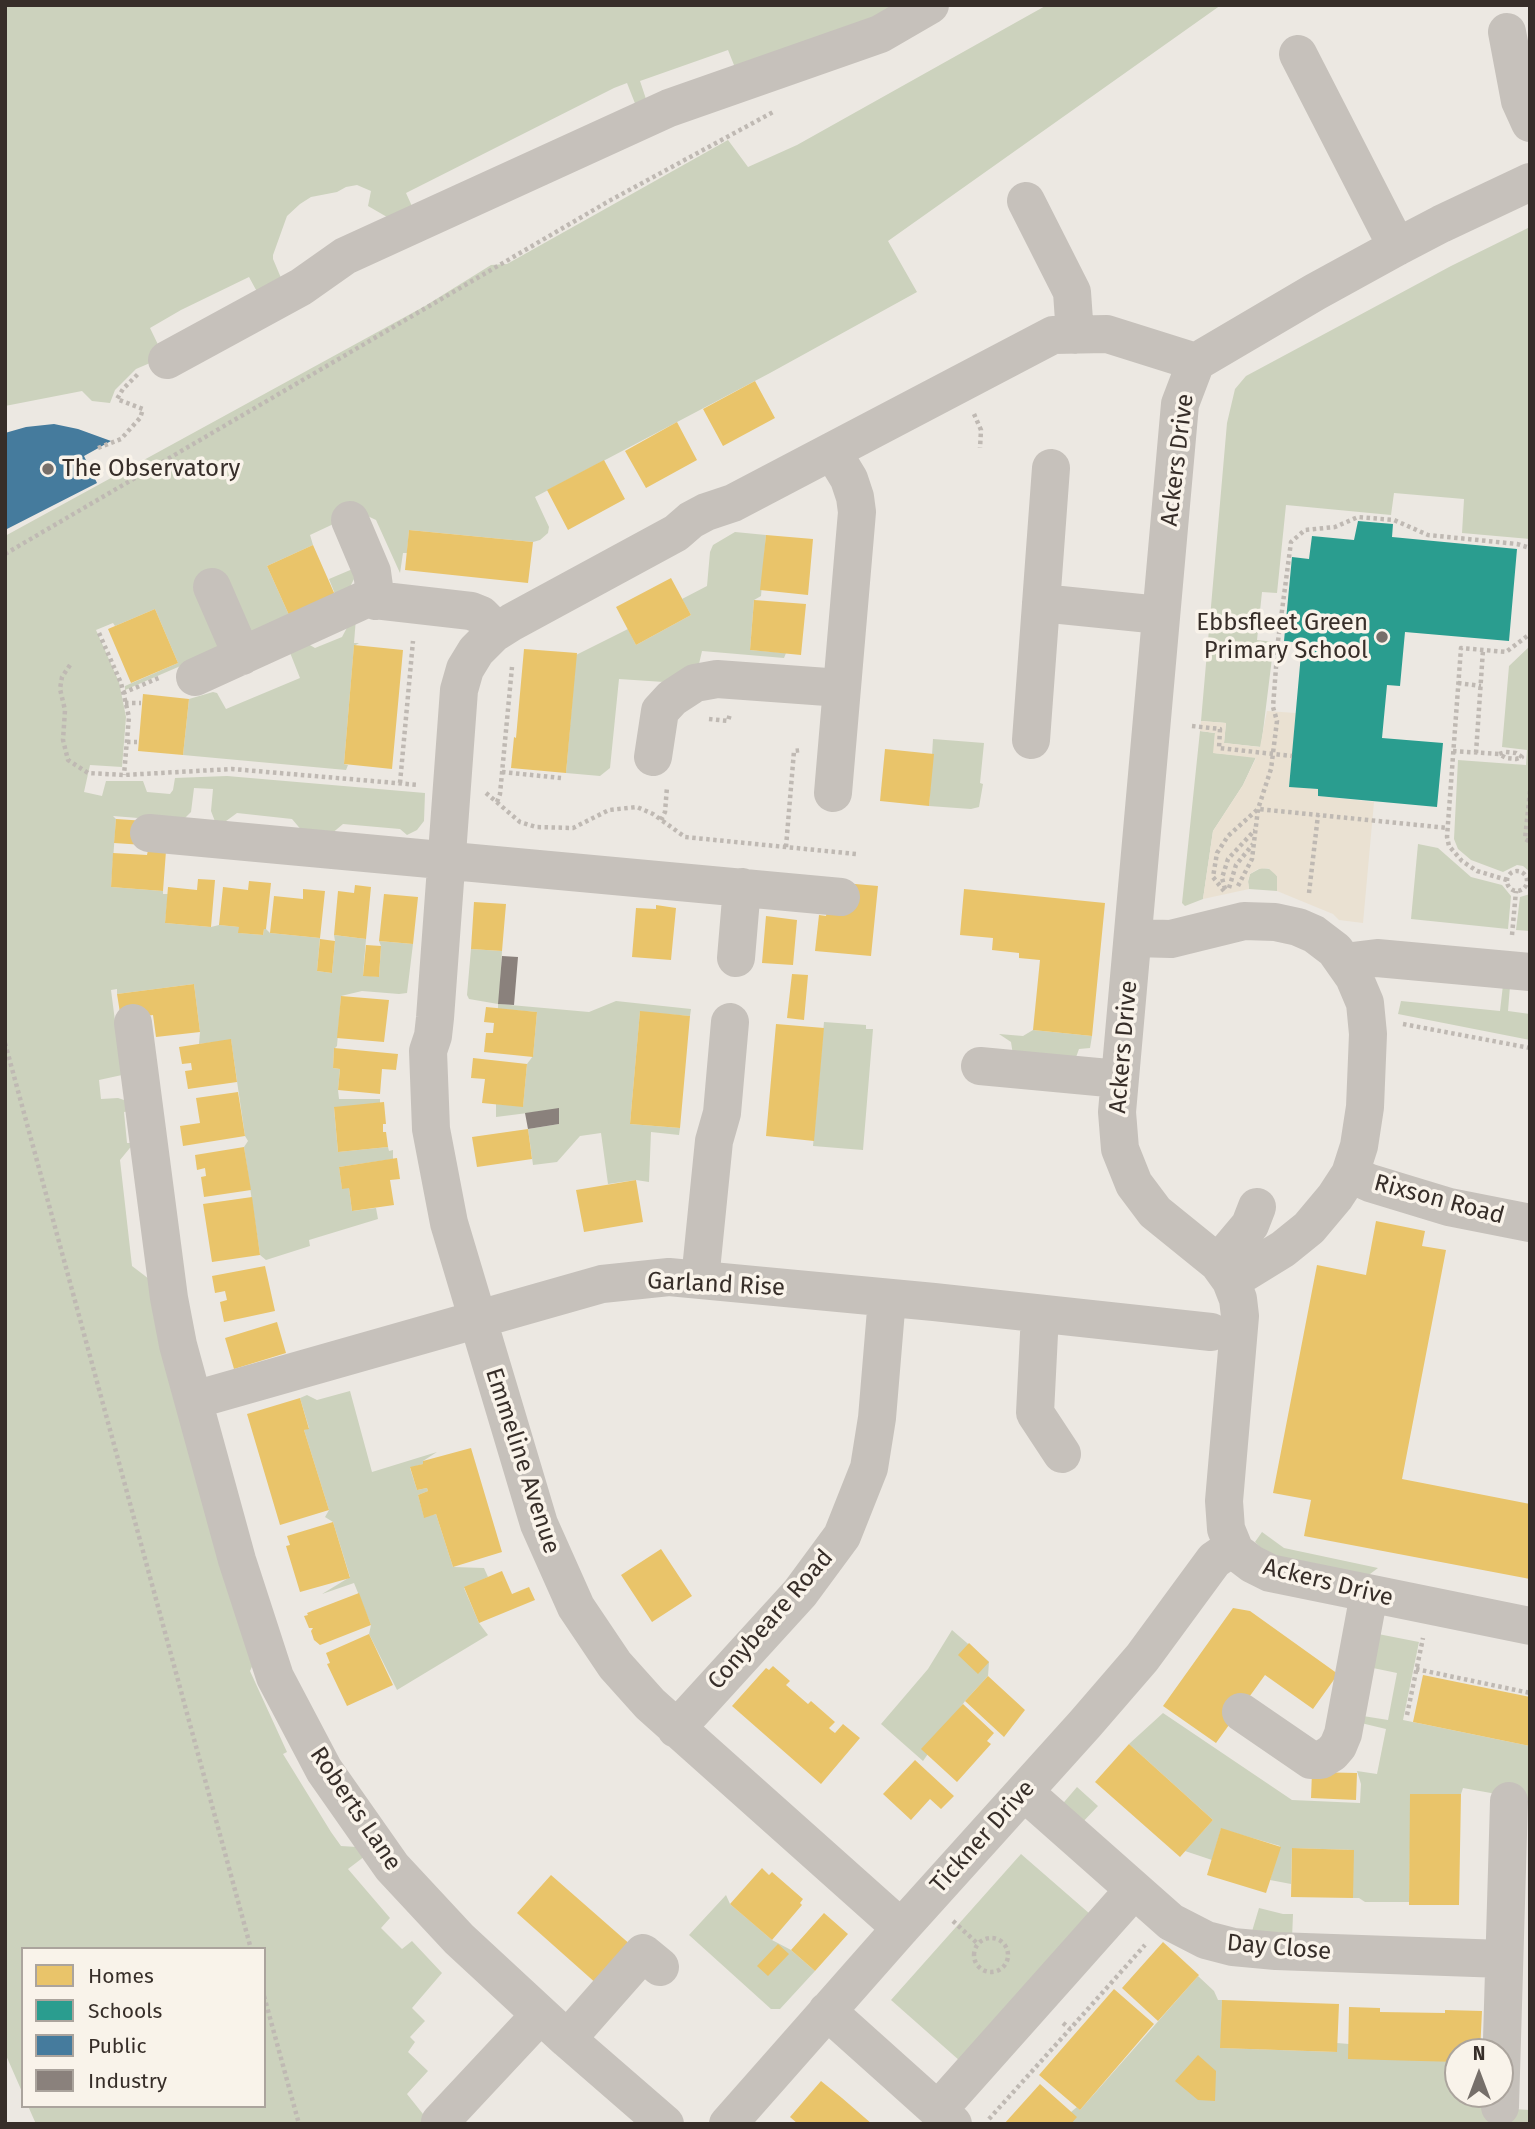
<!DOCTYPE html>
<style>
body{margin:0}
#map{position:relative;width:1535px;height:2129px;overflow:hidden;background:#ece8e2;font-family:"Fira Sans",sans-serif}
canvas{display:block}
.frame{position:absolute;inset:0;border:7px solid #372e29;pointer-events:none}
.legend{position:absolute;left:21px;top:1947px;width:245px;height:161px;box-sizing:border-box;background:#f9f3ea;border:2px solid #aba49d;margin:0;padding:9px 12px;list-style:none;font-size:21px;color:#372e29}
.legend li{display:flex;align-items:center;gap:14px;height:35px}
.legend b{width:35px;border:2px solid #aba49d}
.north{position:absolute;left:1444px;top:2038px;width:70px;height:70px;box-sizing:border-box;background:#f9f3ea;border:2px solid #aba49d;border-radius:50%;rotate:0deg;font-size:19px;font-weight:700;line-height:28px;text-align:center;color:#372e29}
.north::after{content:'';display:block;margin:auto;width:24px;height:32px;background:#766f6a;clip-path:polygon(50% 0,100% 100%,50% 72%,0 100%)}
</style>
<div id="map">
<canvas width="1535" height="2129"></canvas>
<div class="frame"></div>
<ul class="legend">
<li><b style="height:19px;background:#e9c46a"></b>Homes</li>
<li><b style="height:19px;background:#2a9d8f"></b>Schools</li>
<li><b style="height:19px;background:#457b9d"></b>Public</li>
<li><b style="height:19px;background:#8a817c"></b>Industry</li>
</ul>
<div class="north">N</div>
</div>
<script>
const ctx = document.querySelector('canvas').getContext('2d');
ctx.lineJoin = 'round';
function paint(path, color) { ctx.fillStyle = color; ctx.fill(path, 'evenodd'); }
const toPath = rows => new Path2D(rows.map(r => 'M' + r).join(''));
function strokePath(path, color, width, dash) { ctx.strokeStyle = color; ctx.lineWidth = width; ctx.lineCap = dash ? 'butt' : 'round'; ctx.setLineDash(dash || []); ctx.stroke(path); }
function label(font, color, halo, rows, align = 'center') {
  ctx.font = font + ' "Fira Sans",sans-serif'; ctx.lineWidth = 7; ctx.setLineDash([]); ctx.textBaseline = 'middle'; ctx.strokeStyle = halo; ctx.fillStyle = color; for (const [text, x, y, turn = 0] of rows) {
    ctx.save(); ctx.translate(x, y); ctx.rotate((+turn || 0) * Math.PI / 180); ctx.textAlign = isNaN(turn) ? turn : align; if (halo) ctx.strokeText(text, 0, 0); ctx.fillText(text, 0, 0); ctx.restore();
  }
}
const green = toPath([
 [5,5,899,5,887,12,736,70,728,50,640,81,649,108,638,111,627,83,614,88,406,193,415,213,387,217,368,206,371,191,357,185,346,187,337,192,311,197,300,204,287,216,273,255,273,259,284,285,261,299,249,277,181,310,150,328,164,357,136,369,115,390,110,403,92,401,82,391,5,406],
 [1047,5,1221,5,888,241,917,292,770,373,535,497,549,527,548,533,540,540,533,542,409,530,407,553,403,553,400,573,376,520,359,512,310,535,313,545,267,566,289,615,335,594,329,579,355,568,354,579,350,587,222,648,125,690,125,686,178,663,155,609,115,626,113,623,96,630,119,682,126,717,122,767,90,765,84,792,102,796,106,781,143,781,147,792,170,794,173,790,175,778,227,776,425,793,424,821,417,830,407,835,400,829,343,824,330,835,303,832,292,819,237,813,222,824,216,824,211,811,213,789,194,788,191,812,183,820,176,821,113,816,116,819,111,887,163,891,163,894,168,894,165,923,211,927,219,925,239,927,239,933,263,935,264,929,266,929,270,933,320,938,317,971,332,973,335,941,334,935,366,939,363,975,379,977,381,946,379,941,413,944,407,993,399,994,362,991,341,996,337,1046,334,1049,333,1068,340,1069,338,1090,339,1099,380,1099,380,1103,334,1108,338,1152,388,1147,389,1151,393,1150,393,1159,339,1167,342,1188,349,1188,352,1211,376,1208,378,1219,309,1240,310,1246,266,1260,260,1255,244,1147,248,1141,245,1136,231,1040,199,1044,200,1032,194,984,117,994,117,989,111,990,122,1075,99,1080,101,1099,118,1098,124,1100,130,1111,124,1112,127,1143,134,1143,120,1160,132,1266,153,1282,257,1656,250,1671,287,1752,283,1754,331,1832,341,1846,357,1847,369,1853,348,1869,390,1918,381,1928,402,1949,412,1941,442,1973,412,2008,425,2021,410,2037,415,2042,408,2052,428,2071,407,2094,431,2124,36,2124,28,2106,264,2106,264,1949,23,1949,23,2094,5,2053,5,536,425,306,491,265,507,264,728,140,748,167,797,145],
 [1530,227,1530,539,1462,533,1464,499,1394,493,1391,515,1286,505,1277,593,1262,592,1257,640,1274,642,1261,747,1224,743,1226,723,1201,721,1227,423,1235,389,1246,376,1451,266],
 [735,532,766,535,761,596,754,600,750,650,786,653,784,658,702,651,699,664,664,682,619,679,610,768,600,776,566,773,576,655,628,629,636,645,691,615,682,599,707,586,710,552,713,545],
 [356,618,354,643,359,643,354,646,344,764,348,765,346,770,183,755,189,699,213,692,217,693,226,709,300,678,289,650,303,641,315,648,342,637,351,620],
 [1530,646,1530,872,1523,866,1517,865,1503,872,1471,860,1458,849,1454,839,1458,760,1526,765,1527,750,1502,747,1509,666],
 [1200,731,1215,733,1214,753,1256,757,1243,785,1213,831,1203,899,1185,906,1182,903],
 [933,739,984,743,980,783,983,784,979,807,971,809,929,806],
 [1418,844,1438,848,1471,877,1502,885,1511,896,1508,929,1411,919],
 [1261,868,1271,869,1275,873,1278,878,1277,891,1249,889,1248,882,1250,874],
 [1530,894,1530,931,1516,930,1520,897],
 [471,949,502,951,499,1004,589,1012,616,1001,691,1009,690,1016,640,1012,630,1124,680,1128,679,1135,651,1132,649,1182,636,1180,608,1184,601,1133,580,1136,557,1162,533,1165,528,1129,559,1124,559,1109,496,1117,496,1104,523,1106,527,1064,533,1056,537,1012,498,1009,498,1004,469,999,467,995],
 [1503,985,1510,986,1508,1011,1530,1014,1530,1040,1398,1014,1401,1001,1500,1011],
 [824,1022,866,1025,866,1029,873,1029,863,1150,813,1146],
 [1033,1030,1092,1036,1090,1048,1079,1049,1075,1060,1013,1055,1011,1042,999,1034,1023,1036],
 [350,1391,372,1472,437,1452,423,1461,423,1464,410,1468,417,1490,427,1488,428,1491,418,1495,424,1517,436,1514,453,1567,484,1568,488,1577,464,1588,479,1623,488,1635,397,1690,369,1634,371,1625,354,1583,322,1594,350,1577,333,1522,325,1517,329,1510,304,1430,309,1428,300,1398,307,1395,317,1400],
 [1262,1532,1284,1548,1378,1568,1366,1577,1283,1560,1264,1551,1255,1542],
 [952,1630,989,1662,988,1676,965,1701,923,1761,881,1724,928,1669],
 [1373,1633,1419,1642,1403,1720,1530,1746,1530,1800,1463,1788,1461,1794,1411,1794,1409,1902,1365,1902,1359,1898,1353,1898,1353,1850,1292,1848,1291,1884,1270,1880,1280,1846,1221,1829,1212,1860,1185,1851,1213,1820,1129,1744,1163,1713,1292,1800,1360,1803,1361,1784,1357,1771,1377,1774,1386,1729,1361,1723,1363,1716,1388,1720,1397,1673,1373,1668],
 [1077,1787,1098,1806,1079,1826,1059,1808],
 [1021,1854,1090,1914,960,2061,891,2000],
 [726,1895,730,1904,750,1921,772,1940,791,1950,815,1971,780,2009,771,2009,689,1935],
 [1259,1908,1283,1914,1293,1914,1292,1939,1250,1938],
 [1198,1976,1214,1991,1218,2000,1222,2000,1221,2048,1337,2052,1337,2043,1349,2044,1458,2062,1458,2094,1479,2094,1479,2107,1530,2110,1530,2124,1071,2124,1071,2112,1077,2107,1080,2110]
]);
const plaza = toPath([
 [1267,711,1296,713,1289,786,1318,789,1318,796,1374,802,1363,923,1339,920,1333,914,1277,891,1277,876,1268,868,1258,869,1250,874,1248,880,1249,889,1203,899,1213,831,1243,785,1256,758,1213,753,1215,733,1200,731,1201,721,1226,723,1224,743,1260,747]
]);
const homes = toPath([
 [755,381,775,418,723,446,703,409],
 [677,422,697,460,646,488,625,451],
 [604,460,625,499,568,530,547,490],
 [409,530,533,542,528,583,405,570],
 [766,535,813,539,808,595,760,590],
 [313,545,335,595,289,615,267,566],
 [671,578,691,615,636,645,616,607],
 [754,600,806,604,801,655,750,650],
 [155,609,178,663,131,683,108,629],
 [354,645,403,650,392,769,344,764],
 [524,649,577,653,566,773,511,768,514,737,516,738],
 [143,694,189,699,183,755,138,751],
 [885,749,934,754,929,806,880,801],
 [116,819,146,821,144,845,114,843],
 [148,850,166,851,163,891,111,887,113,853,147,855],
 [198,879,215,880,211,927,165,923,168,887,197,890],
 [249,881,271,883,266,929,264,929,263,935,238,933,239,927,219,925,223,887,248,890],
 [844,883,878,886,871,956,815,951,819,915,826,916,827,910],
 [355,885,371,887,366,939,334,935,338,891,354,893],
 [303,889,325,891,320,938,270,933,274,896,303,899],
 [964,889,1105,903,1092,1036,1033,1030,1040,960,1019,958,1019,953,992,950,993,938,960,935],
 [384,894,418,897,413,944,379,941],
 [474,902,506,904,502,951,471,949],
 [656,905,676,908,671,960,632,957,636,908,656,909],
 [766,916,797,920,793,965,762,963],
 [320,939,335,941,332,973,317,971],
 [366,945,381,946,379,977,363,976],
 [792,974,808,975,804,1020,787,1018],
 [194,984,200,1032,156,1037,153,1015,121,1019,117,994],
 [341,996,389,1000,384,1042,337,1038],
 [486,1007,537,1012,533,1057,484,1052,486,1033,493,1033,494,1023,484,1022],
 [640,1011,690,1016,680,1128,630,1124],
 [776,1024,824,1028,814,1141,766,1136],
 [231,1039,237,1082,188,1089,185,1071,192,1070,191,1063,182,1064,179,1047],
 [334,1048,398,1054,396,1070,382,1069,380,1094,338,1090,340,1069,333,1068],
 [473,1058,527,1064,523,1107,482,1103,485,1079,471,1078],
 [238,1092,245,1136,183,1146,180,1126,200,1123,196,1098],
 [384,1102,386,1124,383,1124,383,1132,386,1132,388,1147,338,1152,334,1107],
 [528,1129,532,1159,477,1167,472,1137],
 [244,1147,251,1190,204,1197,201,1177,206,1176,205,1168,197,1170,195,1155],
 [397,1158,400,1179,390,1180,394,1205,352,1211,349,1188,342,1189,339,1167],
 [636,1180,643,1222,584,1232,576,1190],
 [252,1197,260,1255,212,1262,203,1204],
 [1376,1221,1425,1231,1422,1246,1446,1250,1402,1479,1530,1504,1530,1579,1304,1536,1311,1500,1273,1493,1317,1265,1366,1275],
 [265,1266,275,1311,224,1322,220,1302,227,1300,225,1291,215,1293,212,1276],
 [277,1322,286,1353,234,1369,225,1338],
 [300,1398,309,1429,304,1430,329,1510,280,1525,247,1414],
 [471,1448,502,1552,453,1567,436,1514,424,1518,418,1495,428,1491,427,1488,417,1490,410,1467,423,1464,423,1461],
 [333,1522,350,1578,300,1592,286,1546,290,1545,287,1536],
 [661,1549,692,1596,652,1622,621,1575],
 [502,1571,512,1594,529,1587,535,1600,479,1623,464,1587],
 [359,1593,371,1625,320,1645,314,1640,311,1631,313,1628,309,1628,304,1616,308,1615,307,1613],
 [1233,1608,1250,1611,1338,1674,1313,1709,1265,1675,1216,1743,1163,1706],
 [369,1634,393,1685,347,1706,327,1664,330,1663,326,1653],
 [969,1643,989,1662,978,1674,958,1655],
 [773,1666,790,1681,786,1685,808,1704,811,1701,835,1722,829,1728,831,1730,835,1733,843,1724,860,1738,821,1784,732,1706,766,1668,769,1670],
 [1423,1675,1530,1697,1530,1746,1413,1722],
 [988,1676,1025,1710,1004,1737,965,1701],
 [963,1704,994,1733,987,1741,991,1744,957,1782,921,1749],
 [1129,1744,1213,1820,1180,1857,1095,1782],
 [915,1760,954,1796,941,1809,930,1799,911,1820,883,1794],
 [1312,1772,1357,1773,1356,1800,1311,1798],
 [1410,1794,1461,1794,1459,1905,1409,1905],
 [1221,1828,1281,1847,1266,1893,1207,1875],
 [1292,1848,1354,1850,1353,1898,1291,1897],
 [762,1868,769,1875,772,1872,803,1899,800,1903,802,1905,772,1940,730,1904],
 [551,1875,632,1946,598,1985,517,1913],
 [824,1913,848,1934,815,1971,791,1950],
 [1163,1942,1199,1975,1158,2021,1122,1988],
 [778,1944,789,1954,768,1976,757,1966],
 [1114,1989,1154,2024,1080,2110,1039,2075],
 [1222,2000,1339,2004,1337,2052,1220,2048],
 [1349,2007,1380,2008,1380,2012,1445,2013,1445,2010,1482,2011,1480,2052,1458,2052,1458,2062,1348,2059],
 [1198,2055,1216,2071,1215,2101,1198,2100,1175,2081],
 [821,2081,842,2098,872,2124,798,2124,790,2117],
 [1040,2084,1077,2117,1071,2124,1004,2124]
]);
const schools = toPath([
 [1358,521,1393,524,1392,537,1517,549,1509,641,1405,632,1400,686,1387,685,1382,738,1443,743,1437,807,1318,796,1318,789,1289,787,1302,643,1284,641,1292,557,1309,559,1312,536,1354,540]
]);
const public = toPath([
 [54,424,78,429,111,441,84,456,97,483,5,530,5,433,26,427]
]);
const industry = toPath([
 [502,956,518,957,514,1005,498,1004],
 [559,1108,559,1124,528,1129,525,1113]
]);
const path = toPath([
 [974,414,981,430,980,448],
 [98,448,121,439,140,418,143,409,117,399,123,389,138,374],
 [5,554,609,201,775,111],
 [99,633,121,683,129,717,124,775],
 [70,665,62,677,60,689,65,710,63,740,68,760,88,773,124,775,232,769,419,785],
 [1458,683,1481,686],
 [123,693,161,677],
 [125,703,141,703],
 [709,719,728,721,730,714],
 [1192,726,1220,729,1219,748,1292,756],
 [127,742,137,742],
 [1453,751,1499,754],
 [1506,752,1516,753,1522,757,1516,759,1506,758,1499,754,1506,752],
 [1476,753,1483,650],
 [502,772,561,778],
 [400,783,413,641],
 [1530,791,1525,839,1530,842],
 [486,793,520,822,536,827,573,828,609,810,637,807,653,814,685,837,856,854],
 [497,802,500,794,512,667],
 [661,820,665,812,667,787],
 [786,847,794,751,802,750],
 '1507 881a10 10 0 1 1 20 0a10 10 0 1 1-20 0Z',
 [1507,880,1477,871,1462,861,1449,846,1447,837,1461,648,1506,652,1530,634],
 [1238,886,1252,859,1258,809,1271,769,1277,721,1273,707,1278,641,1291,542,1305,530,1335,527,1358,517,1394,520,1428,535,1517,544,1530,548],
 [1229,888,1236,865,1253,844],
 [1225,889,1222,878,1228,859,1255,830],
 [1224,891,1213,877,1217,853,1228,836,1258,809,1448,828],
 [1309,893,1318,815],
 [1512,935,1516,891],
 [1403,1024,1530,1048],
 [5,1043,251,1949],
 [1416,1669,1530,1693],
 [1407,1715,1423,1638],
 [953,1921,978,1944],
 '974 1955a17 17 0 1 1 34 0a17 17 0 1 1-34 0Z',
 [264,1996,299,2124],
 [1063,2023,1070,2029,1145,1945],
 [989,2119,1070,2029]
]);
const minor = toPath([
 [1507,32,1520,101,1530,123],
 [1298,54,1397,247],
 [1530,182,1441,224,1397,247,1315,292,1196,362,1180,404,1117,1112,1120,1149,1134,1184,1155,1212,1218,1263,1231,1281,1238,1299,1240,1316,1224,1501,1226,1529,1235,1551,1252,1564,1270,1573,1530,1626],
 [1026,201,1072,292,1075,335],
 [167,360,301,287,345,256,669,108,880,34,930,5],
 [832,451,849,479,855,497,857,512,833,793],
 [350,520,372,572,376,601],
 [212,587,242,656],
 [1041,603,1160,615],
 [195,677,366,599,471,611,481,615,497,631],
 [1031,740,1051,468],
 [653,757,660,711,672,698,695,683,717,679,841,688],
 [149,833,841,897],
 [1134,938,1171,939,1244,921,1275,922,1298,927,1314,934,1335,950,1354,977,1365,1003,1368,1034,1365,1107,1359,1146,1350,1174,1335,1197,1309,1228,1283,1249,1231,1281],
 [736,958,742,887],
 [1344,962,1377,958,1530,972],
 [133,1023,169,1298,178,1345,237,1560,275,1677,324,1770,392,1867,459,1939,567,2039,665,2124],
 [980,1066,1119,1079],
 [1350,1174,1370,1183,1449,1207,1530,1223],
 [1218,1263,1250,1225,1257,1207],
 [700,1280,714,1141,722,1113,730,1022],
 [1040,1314,1035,1413,1062,1454],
 [194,1400,602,1284,669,1277,934,1302,1211,1332],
 [1241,1712,1311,1760,1321,1760,1332,1753,1338,1746,1343,1734,1369,1594],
 [676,1729,800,1593,842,1536,869,1468,877,1418,887,1298],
 [1024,1792,1171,1922,1206,1940,1233,1947,1276,1951,1503,1959],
 [901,1928,650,1704,615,1665,576,1607,539,1524,449,1223,431,1129,428,1051,433,1036,435,1018,459,690,465,669,476,651,493,634,512,622,676,533,691,520,706,512,733,503,1053,335,1107,334,1196,362],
 [827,2011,953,2124],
 [567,2039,643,1953,660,1967],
 [1500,2107,1509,1801],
 [938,2110,1134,1890],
 [440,2122,540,2015],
 [728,2124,901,1928,1085,1724,1142,1658,1214,1560,1233,1547]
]);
const markers = [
 [48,469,7,"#766f6a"],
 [1382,637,7,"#766f6a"]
];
const streetNames = [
 ["Ackers Drive",1178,460,-83],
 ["Ackers Drive",1124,1047,-85],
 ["Rixson Road",1439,1200,15],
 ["Garland Rise",716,1285,3],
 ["Emmeline Avenue",522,1461,72],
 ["Ackers Drive",1328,1583,14],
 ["Conybeare Road",771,1620,-49],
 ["Roberts Lane",355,1809,56],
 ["Tickner Drive",983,1837,-48],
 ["Day Close",1279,1948,5]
];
const poiNames = [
 ["The Observatory",62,469],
 ["Ebbsfleet Green",1368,623,"right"],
 ["Primary School",1368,651,"right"]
];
paint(green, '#ccd2bd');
paint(plaza, '#eae1d2');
paint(homes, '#e9c46a');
paint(schools, '#2a9d8f');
paint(public, '#457b9d');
paint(industry, '#8a817c');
strokePath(path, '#bfb9b3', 4.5, [3.5, 3.5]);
strokePath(minor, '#c6c1bb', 38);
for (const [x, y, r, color] of markers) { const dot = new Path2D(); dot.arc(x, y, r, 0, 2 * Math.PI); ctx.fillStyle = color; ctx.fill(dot); strokePath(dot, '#f9f3ea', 2.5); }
label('24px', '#372e29', '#f9f3ea', streetNames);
label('24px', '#372e29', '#f9f3ea', poiNames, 'left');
</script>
